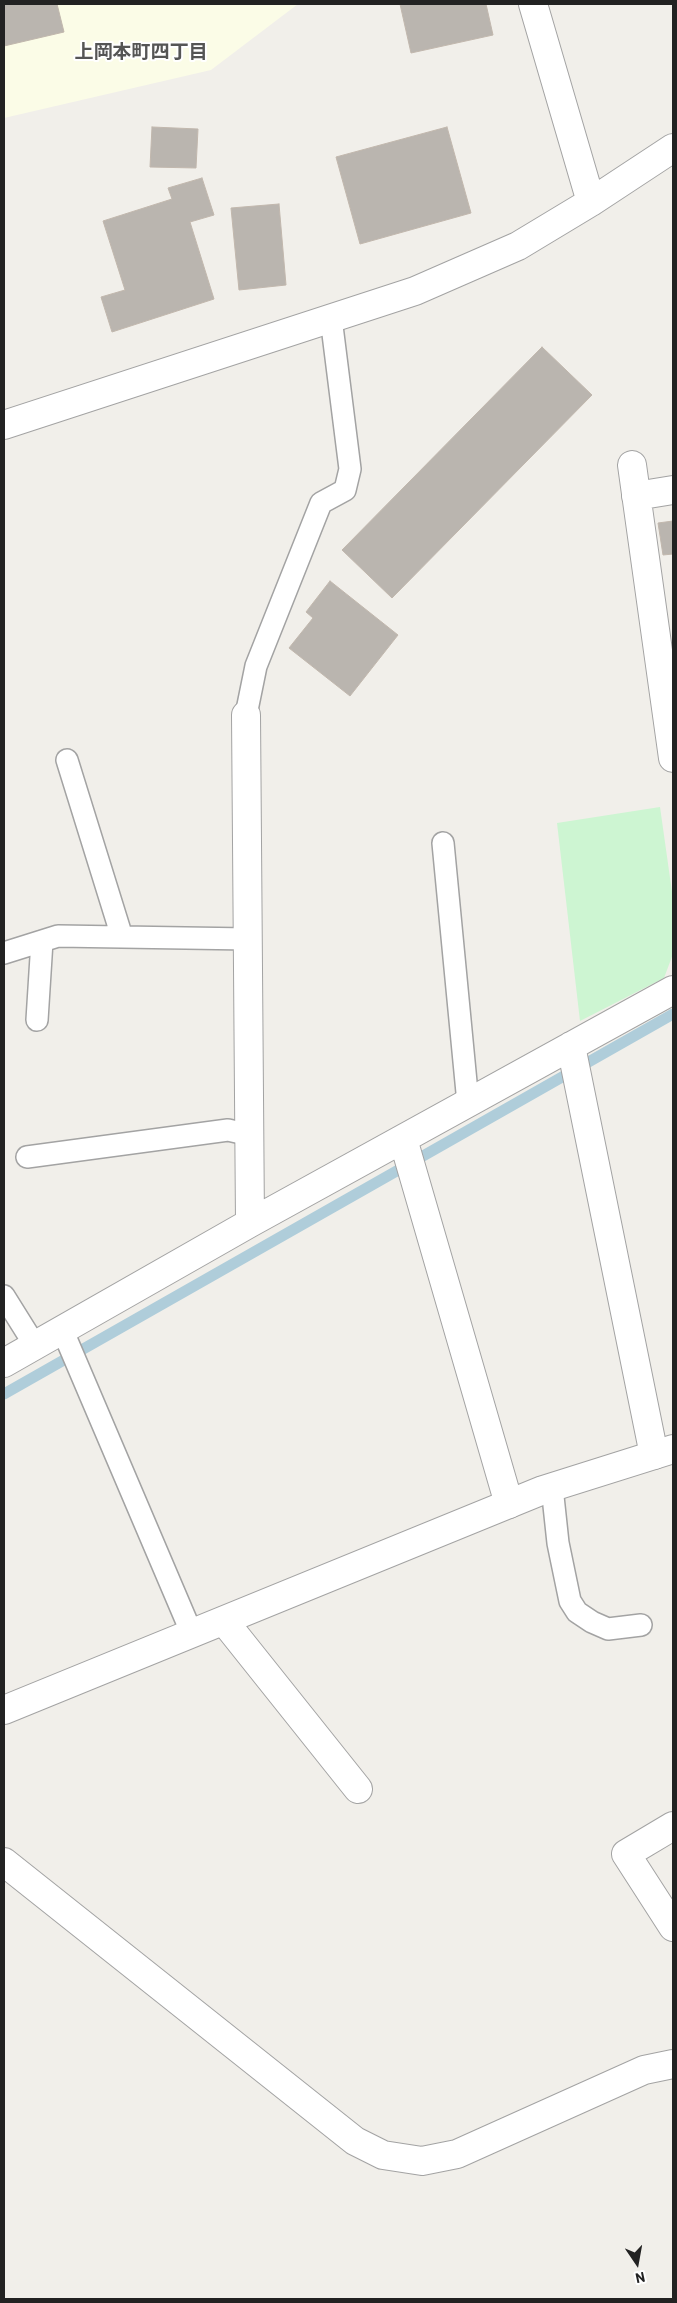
<!DOCTYPE html>
<meta charset="utf-8">
<style>
body{margin:0}
#map{position:relative;width:677px;height:2303px;overflow:hidden;background:#f1efea;font-family:Barlow,sans-serif}
canvas{display:block}
.frame{position:absolute;inset:0;border:5px solid #222;pointer-events:none}
.north{position:absolute;left:612px;top:2238px;width:50px;height:50px;-webkit-text-stroke:4px #fff;paint-order:stroke;rotate:168deg;font-size:14px;font-weight:700;line-height:20px;text-align:center;color:#222}
.north::after{content:'';display:block;margin:auto;width:18px;height:22px;background:#222;clip-path:polygon(50% 0,100% 100%,50% 72%,0 100%)}
</style>
<div id="map">
<canvas width="677" height="2303"></canvas>
<div class="frame"></div>
<div class="north">N</div>
</div>
<script>
const ctx = document.querySelector('canvas').getContext('2d');
ctx.lineJoin = 'round';
function paint(path, color) { ctx.fillStyle = color; ctx.fill(path, 'evenodd'); }
const toPath = rows => new Path2D(rows.map(r => 'M' + r).join(''));
function strokePath(path, color, width, dash) { ctx.strokeStyle = color; ctx.lineWidth = width; ctx.lineCap = dash ? 'butt' : 'round'; ctx.setLineDash(dash || []); ctx.stroke(path); }
function label(font, color, halo, rows, align = 'center') {
  ctx.font = font + ' Barlow,"Noto Sans JP",sans-serif'; ctx.lineWidth = 4; ctx.setLineDash([]); ctx.textBaseline = 'middle'; ctx.strokeStyle = halo; ctx.fillStyle = color; for (const [text, x, y, turn = 0] of rows) {
    ctx.save(); ctx.translate(x, y); ctx.rotate((+turn || 0) * Math.PI / 180); ctx.textAlign = isNaN(turn) ? turn : align; if (halo) ctx.strokeText(text, 0, 0); ctx.fillText(text, 0, 0); ctx.restore();
  }
}
const education = toPath([
 [4,4,298,4,211,70,4,118]
]);
const park = toPath([
 [660,807,673,899,673,954,664,978,580,1021,557,823]
]);
const stream = toPath([
 [4,1394,673,1014]
]);
const building = toPath([
 [4,4,57,4,64,32,4,46,4,4],
 [400,4,486,4,493,35,411,53,400,4],
 [152,127,198,129,196,168,150,167,152,127],
 [447,127,471,213,360,244,336,157,447,127],
 [202,178,214,215,190,222,214,299,112,332,101,297,125,290,103,221,172,199,168,188,202,178],
 [279,204,286,285,239,290,231,208,279,204],
 [542,347,592,395,392,598,342,550,542,347],
 [673,521,673,554,663,555,658,523,673,521],
 [330,581,398,635,350,696,289,648,313,618,306,612,330,581]
]);
const service = toPath([
 [246,715,256,666,321,503,345,490,350,469,331,318],
 [67,760,122,937],
 [443,843,468,1103],
 [4,953,58,936,249,939],
 [37,1020,42,941],
 [27,1157,228,1130,250,1135],
 [4,1296,34,1344],
 [62,1329,192,1634],
 [552,1487,558,1543,570,1601,577,1612,592,1622,608,1629,641,1625]
]);
const minor = toPath([
 [632,465,673,758],
 [636,496,673,490],
 [246,715,250,1223],
 [571,1046,654,1455],
 [403,1139,509,1504],
 [4,1363,250,1223,673,990],
 [224,1621,358,1789],
 [673,1826,626,1854,673,1927]
]);
const tertiary = toPath([
 [533,4,591,202],
 [4,425,415,291,518,246,591,202,673,148],
 [4,1710,543,1490,673,1449],
 [4,1862,355,2141,383,2155,422,2161,457,2154,644,2070,673,2064]
]);
const neighbourhoodNames = [
 ["上岡本町四丁目",141,52]
];
paint(education, '#fbfce7');
paint(park, '#cdf5d2');
strokePath(stream, '#afcdda', 11);
paint(building, '#bab5af');
strokePath(building, '#c1b7ad', 1);
strokePath(service, '#a3a3a3', 24);
strokePath(minor, '#a3a3a3', 30);
strokePath(tertiary, '#a3a3a3', 30);
strokePath(service, '#fff', 21);
strokePath(minor, '#fff', 28);
strokePath(tertiary, '#fff', 28);
label('bold 19px', '#555', '#fff', neighbourhoodNames);
</script>
